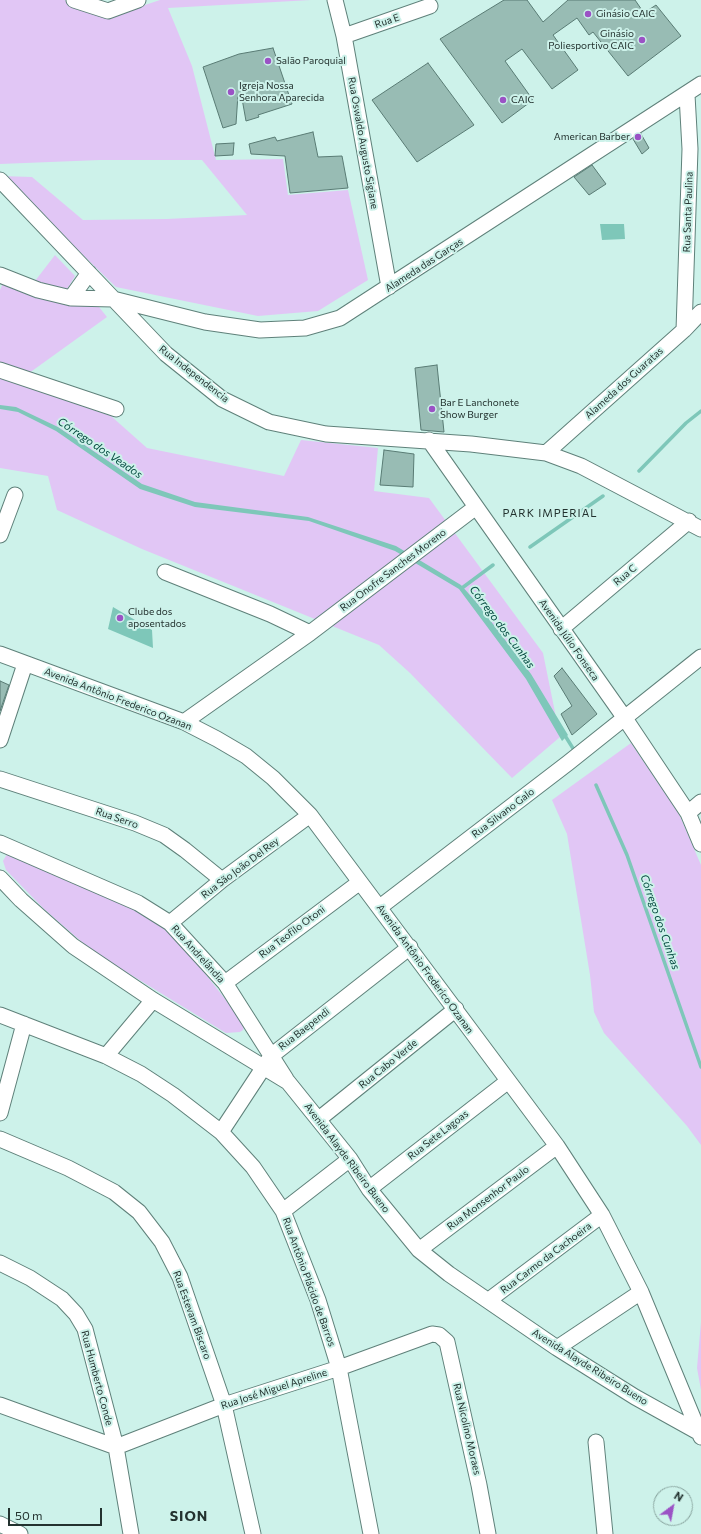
<!DOCTYPE html>
<meta charset="utf-8">
<style>
body{margin:0}
#map{position:relative;width:701px;height:1534px;overflow:hidden;background:#cdf2ea;font-family:Commissioner,sans-serif}
canvas{display:block}
.north{position:absolute;left:653px;top:1486px;width:40px;height:40px;box-sizing:border-box;background:#cdf2ea;border:1px solid #89a59f;border-radius:50%;rotate:32deg;font-size:11px;font-weight:700;line-height:16px;text-align:center;color:#23322f}
.north::after{content:'';display:block;margin:auto;width:14px;height:18px;background:#9b52c5;clip-path:polygon(50% 0,100% 100%,50% 72%,0 100%)}
.scale{position:absolute;left:8px;top:1508px;width:94px;height:18px;box-sizing:border-box;border:2px solid #23322f;border-top:0;padding-left:5px;font-size:12px;line-height:14px;white-space:nowrap;color:#23322f;-webkit-text-stroke:3px #cdf2ea;paint-order:stroke}
</style>
<div id="map">
<canvas width="701" height="1534"></canvas>
<div class="north">N</div>
<div class="scale">50 m</div>
</div>
<script>
const ctx = document.querySelector('canvas').getContext('2d');
ctx.lineJoin = 'round';
function paint(path, color) { ctx.fillStyle = color; ctx.fill(path, 'evenodd'); }
const toPath = rows => new Path2D(rows.map(r => 'M' + r).join(''));
function strokePath(path, color, width, dash) { ctx.strokeStyle = color; ctx.lineWidth = width; ctx.lineCap = dash ? 'butt' : 'round'; ctx.setLineDash(dash || []); ctx.stroke(path); }
function label(font, color, halo, rows, align = 'center') {
  ctx.font = font + ' Commissioner,sans-serif'; ctx.lineWidth = 4; ctx.setLineDash([]); ctx.textBaseline = 'middle'; ctx.strokeStyle = halo; ctx.fillStyle = color; for (const [text, x, y, turn = 0] of rows) {
    ctx.save(); ctx.translate(x, y); ctx.rotate((+turn || 0) * Math.PI / 180); ctx.textAlign = isNaN(turn) ? turn : align; if (halo) ctx.strokeText(text, 0, 0); ctx.fillText(text, 0, 0); ctx.restore();
  }
}
const green = toPath([
 [0,0,64,0,112,16,160,0,311,0,168,8,192,66,216,160,283,159,288,195,348,190,368,280,318,311,258,316,116,287,1,176,32,177,83,220,167,219,247,215,202,160,100,160,0,164],
 [55,255,75,276,66,291,35,281],
 [3,283,95,302,107,317,25,376,0,367,0,290],
 [0,377,111,416,147,448,284,476,301,440,378,448,374,491,429,498,543,653,560,737,512,778,410,673,379,645,142,549,57,510,48,476,0,468],
 [631,743,679,814,701,865,701,1145,687,1126,604,1033,594,1012,590,975,567,834,552,800],
 [7,854,135,906,174,934,240,1018,244,1027,243,1030,240,1032,226,1033,92,951,44,909,6,870,3,861],
 [701,1322,701,1390,697,1368]
]);
const water = toPath([
 [600,224,624,224,625,239,602,240],
 [0,405,16,407,58,427,142,484,195,502,308,517,396,546,461,585,477,603,531,674,568,735,562,741,526,679,459,589,395,551,309,521,195,507,140,489,56,431,18,412,0,409],
 [113,607,152,630,153,648,108,629]
]);
const stream = toPath([
 [639,471,686,423,701,411],
 [530,547,603,496],
 [462,588,493,565],
 [564,734,574,750],
 [596,785,627,855,701,1067]
]);
const building = toPath([
 [504,0,527,0,543,22,568,0,635,0,644,13,656,5,681,36,628,76,593,32,589,35,577,18,553,35,578,70,552,89,522,49,505,61,533,100,502,123,440,39,504,0],
 [273,48,292,104,258,115,259,117,246,121,241,93,238,94,236,124,223,128,203,67,239,54,273,48],
 [428,63,474,125,417,162,372,100,428,63],
 [313,132,318,157,342,156,348,188,290,193,285,156,251,154,249,144,275,137,277,141,313,132],
 [641,134,649,148,642,154,633,139,641,134],
 [234,143,233,155,215,156,216,144,234,143],
 [592,165,606,184,589,195,574,177,592,165],
 [437,365,444,432,421,430,415,368,437,365],
 [384,450,414,454,413,487,380,485,384,450],
 [562,668,597,714,572,735,561,714,572,706,554,676,562,668],
 [0,681,9,685,0,711,0,681]
]);
const minor = toPath([
 [74,0,108,11,138,0],
 [335,0,344,36,389,287],
 [344,36,430,6],
 [0,180,166,354,222,399,269,422,326,434,471,444,546,453,581,466,701,529],
 [0,275,38,290,71,298,113,299,205,322,260,330,305,328,340,318,701,84],
 [71,298,89,273],
 [684,330,690,149,687,95],
 [0,370,116,409],
 [429,440,624,717,688,813,701,844],
 [546,453,684,330,701,312],
 [0,535,15,495],
 [165,572,270,614,310,633,184,722],
 [561,629,689,521],
 [310,633,476,507],
 [0,654,184,722,217,739,246,756,273,778,310,815,557,1146,602,1215,641,1292,701,1437],
 [0,740,25,664],
 [0,779,135,823,164,835,185,850,222,880],
 [688,813,701,802],
 [0,843,138,903,170,923,225,983,286,1079],
 [0,878,21,900,73,946,153,1000,288,1082,350,1159,369,1189,419,1250,449,1274,557,1348,635,1397,698,1432],
 [380,907,568,763,701,657],
 [170,923,222,880,310,815],
 [225,983,360,882],
 [0,1015,106,1056,141,1074,173,1095,221,1132,253,1167,283,1211,318,1300,339,1368,371,1534],
 [106,1056,153,1000],
 [0,1113,24,1024],
 [319,1119,456,1009],
 [221,1132,271,1056,410,947],
 [0,1139,68,1168,114,1192,139,1212,162,1242,180,1277,224,1405,253,1534],
 [369,1189,507,1082],
 [283,1211,350,1159],
 [419,1250,557,1146],
 [0,1263,30,1278,62,1299,76,1314,85,1329,116,1447,131,1534],
 [489,1300,602,1215],
 [557,1348,641,1292],
 [0,1405,116,1447,224,1405,339,1368,432,1334,439,1335,447,1342,479,1485,488,1534],
 [596,1442,605,1534],
 [0,1524,20,1534]
]);
const markers = [
 [588,14,4,"#9b52c5"],
 [642,40,4,"#9b52c5"],
 [268,61,4,"#9b52c5"],
 [231,92,4,"#9b52c5"],
 [503,100,4,"#9b52c5"],
 [638,137,4,"#9b52c5"],
 [432,409,4,"#9b52c5"],
 [120,618,4,"#9b52c5"]
];
const poiNames = [
 ["Ginásio CAIC",596,14],
 ["Ginásio",634,34,"right"],
 ["Poliesportivo CAIC",634,46,"right"],
 ["Salão Paroquial",276,61],
 ["Igreja Nossa",239,86],
 ["Senhora Aparecida",239,98],
 ["CAIC",511,100],
 ["American Barber",630,137,"right"],
 ["Bar E Lanchonete",440,403],
 ["Show Burger",440,415],
 ["Clube dos",128,612],
 ["aposentados",128,624]
];
const streetNames = [
 ["Rua E",387,21,-19],
 ["Rua Oswaldo Augusto Sigiane",363,143,80],
 ["Rua Santa Paulina",688,212,-88],
 ["Alameda das Garças",424,265,-33],
 ["Rua Independencia",194,374,38],
 ["Alameda dos Guaratas",624,383,-42],
 ["Rua Onofre Sanches Moreno",393,570,-37],
 ["Rua C",625,575,-40],
 ["Avenida Júlio Fonseca",569,640,55],
 ["Avenida Antônio Frederico Ozanan",118,699,21],
 ["Rua Silvano Galo",503,813,-37],
 ["Rua Serro",117,818,19],
 ["Rua São João Del Rey",240,868,-37],
 ["Rua Teofilo Otoni",292,932,-37],
 ["Rua Andrelândia",198,954,48],
 ["Avenida Antônio Frederico Ozanan",425,969,54],
 ["Rua Baependi",304,1029,-38],
 ["Rua Cabo Verde",388,1064,-39],
 ["Rua Sete Lagoas",438,1135,-38],
 ["Avenida Alayde Ribeiro Bueno",347,1158,53],
 ["Rua Monsenhor Paulo",488,1198,-37],
 ["Rua Carmo da Cachoeira",546,1258,-37],
 ["Rua Antônio Plácido de Barros",309,1282,70],
 ["Rua Estevam Biscaro",192,1315,70],
 ["Avenida Alayde Ribeiro Bueno",590,1367,32],
 ["Rua Humberto Conde",97,1378,75],
 ["Rua José Miguel Apreline",274,1389,-18],
 ["Rua Nicolino Moraes",467,1429,77]
];
const waterNames = [
 ["Córrego dos Veados",100,448,34],
 ["Córrego dos Cunhas",502,627,53],
 ["Córrego dos Cunhas",660,922,71]
];
const neighbourhoodNames = [
 ["PARK IMPERIAL",550,513]
];
const districtNames = [
 ["SION",189,1516]
];
paint(green, '#e1c6f5');
paint(water, '#7ec7b9');
strokePath(stream, '#7ec7b9', 3.5);
paint(building, '#98bcb4');
strokePath(building, '#597b74', 1);
strokePath(minor, '#5f817a', 17);
strokePath(minor, '#fff', 15);
for (const [x, y, r, color] of markers) { const dot = new Path2D(); dot.arc(x, y, r, 0, 2 * Math.PI); ctx.fillStyle = color; ctx.fill(dot); strokePath(dot, '#cdf2ea', 1.5); }
label('10px', '#23322f', '#cdf2ea', poiNames, 'left');
label('10px', '#23322f', '#cdf2ea', streetNames);
label('italic 11px', '#054a40', '#cdf2ea', waterNames);
ctx.letterSpacing = '1px';
label('11px', '#23322f', '#cdf2ea', neighbourhoodNames);
ctx.letterSpacing = '0px';
ctx.letterSpacing = '1px';
label('bold 14px', '#23322f', '#cdf2ea', districtNames);
ctx.letterSpacing = '0px';
</script>
